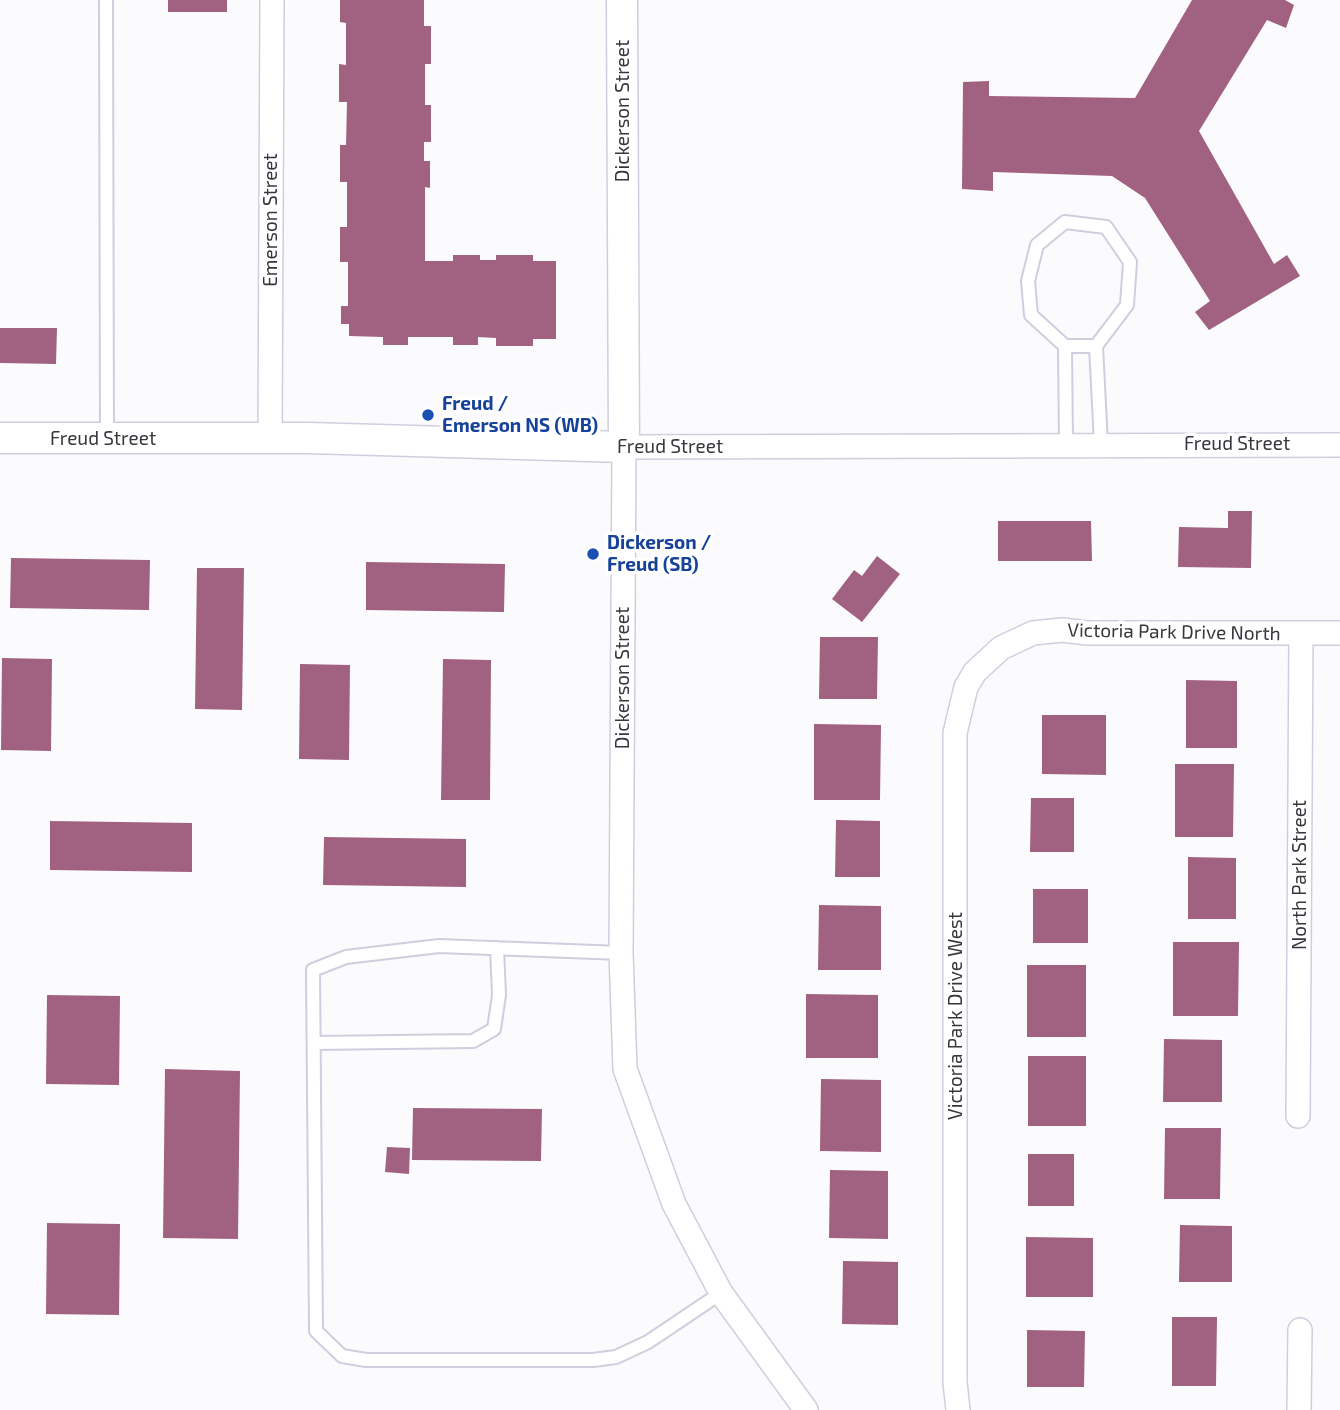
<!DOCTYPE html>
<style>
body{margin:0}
canvas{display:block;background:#fbfbfe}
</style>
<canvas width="1340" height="1410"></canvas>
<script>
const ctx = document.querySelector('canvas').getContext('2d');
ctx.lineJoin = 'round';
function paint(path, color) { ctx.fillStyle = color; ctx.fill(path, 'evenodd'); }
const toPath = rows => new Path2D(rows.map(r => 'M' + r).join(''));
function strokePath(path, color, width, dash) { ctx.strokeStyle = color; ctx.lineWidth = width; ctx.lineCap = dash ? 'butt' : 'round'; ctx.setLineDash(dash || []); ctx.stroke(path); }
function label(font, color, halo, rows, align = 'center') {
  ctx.font = font + ' "Exo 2",sans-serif'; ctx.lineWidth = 7; ctx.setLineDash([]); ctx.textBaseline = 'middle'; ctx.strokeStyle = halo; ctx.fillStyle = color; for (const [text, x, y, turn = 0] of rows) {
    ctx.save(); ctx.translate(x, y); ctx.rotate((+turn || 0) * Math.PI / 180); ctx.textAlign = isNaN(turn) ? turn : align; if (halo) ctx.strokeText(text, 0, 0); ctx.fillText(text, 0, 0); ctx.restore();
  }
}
const building = toPath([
 [168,0,227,0,227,12,168,12],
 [340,0,424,0,424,26,431,26,431,64,425,64,425,105,431,105,431,142,424,142,424,161,430,161,430,188,425,187,425,261,453,261,453,255,480,255,480,260,496,260,496,255,533,255,533,261,556,261,556,339,533,339,533,346,496,346,496,338,478,337,478,345,453,345,453,337,408,337,408,345,383,345,383,337,349,336,349,324,341,324,341,306,348,306,348,262,340,262,340,227,347,227,347,182,340,182,340,145,346,145,347,102,339,102,339,64,346,65,346,23,340,22],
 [1192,0,1285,0,1294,5,1286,28,1267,20,1199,131,1274,264,1287,255,1300,276,1209,330,1195,312,1210,301,1145,198,1112,176,993,172,993,191,962,189,963,82,989,81,989,96,1135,98],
 [0,328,57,328,56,364,0,363],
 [1228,511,1252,511,1251,568,1178,567,1179,527,1228,528],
 [998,521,1091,521,1092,561,998,561],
 [877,556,900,574,862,622,832,599,854,570,862,576],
 [11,558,150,560,149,610,10,608],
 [366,562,505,564,504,612,366,610],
 [197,568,244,568,242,710,195,709],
 [820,637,878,637,877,699,819,699],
 [2,658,52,659,51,751,1,750],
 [443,659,491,660,490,800,441,800],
 [300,664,350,665,349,760,299,759],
 [1186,680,1237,681,1237,748,1186,748],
 [1042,715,1106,715,1106,775,1042,774],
 [814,724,881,725,880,800,814,800],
 [1175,764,1234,764,1233,837,1175,837],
 [1031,798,1074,798,1074,852,1030,852],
 [836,820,880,821,880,877,835,877],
 [50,821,192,823,192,872,50,870],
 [324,837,466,839,466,887,323,885],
 [1188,857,1236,858,1236,919,1188,919],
 [1033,889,1088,889,1088,943,1033,943],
 [819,905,881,906,881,970,818,970],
 [1173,942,1239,942,1238,1016,1173,1016],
 [1027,965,1086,965,1086,1037,1027,1037],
 [806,994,878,995,878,1058,806,1058],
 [47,995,120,996,119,1085,46,1084],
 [1164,1039,1222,1040,1222,1102,1163,1102],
 [1028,1056,1086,1056,1086,1126,1028,1126],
 [165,1069,240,1071,238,1239,163,1238],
 [821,1079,881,1080,881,1152,820,1151],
 [413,1108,542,1109,541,1161,412,1160],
 [1165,1128,1221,1128,1220,1199,1164,1199],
 [387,1147,410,1148,409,1174,385,1172],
 [1028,1154,1074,1154,1074,1206,1028,1206],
 [830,1170,888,1171,888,1239,829,1238],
 [47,1223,120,1224,119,1315,46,1314],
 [1180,1225,1232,1226,1232,1282,1179,1282],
 [1026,1237,1093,1238,1093,1297,1026,1297],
 [843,1261,898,1262,898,1325,842,1324],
 [1172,1317,1217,1317,1216,1386,1172,1386],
 [1027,1330,1085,1331,1084,1387,1027,1387]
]);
const service = toPath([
 [106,0,107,438],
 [1065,346,1066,444],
 [1096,346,1065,346,1031,315,1028,281,1037,245,1065,222,1106,227,1130,262,1127,305,1096,346,1101,444],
 [621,953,439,946,346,957,313,970,316,1331,342,1356,366,1360,593,1360,616,1357,648,1342,721,1293],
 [314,1043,473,1041,494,1029,499,995,497,948]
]);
const minor = toPath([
 [270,440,272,0],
 [1298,1116,1301,633],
 [806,1410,721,1293,674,1204,625,1069,621,953,624,447,1340,445],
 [958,1410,955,1382,955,733,966,687,975,672,1001,648,1033,633,1062,630,1087,633,1340,633],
 [1299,1410,1300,1330]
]);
const tertiary = toPath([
 [0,438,308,438,624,447,622,0]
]);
const markers = [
 [428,415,7,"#1a4fb4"],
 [593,554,7,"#1a4fb4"]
];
const streetNames = [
 ["Dickerson Street",623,111,-90],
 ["Emerson Street",271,220,-90],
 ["Freud Street",103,439],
 ["Freud Street",1237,444],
 ["Freud Street",670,447],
 ["Victoria Park Drive North",1174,632,1],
 ["Dickerson Street",623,678,-90],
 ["North Park Street",1300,875,-90],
 ["Victoria Park Drive West",956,1016,-90]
];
const transitNames = [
 ["Freud /",442,404],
 ["Emerson NS (WB)",442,426],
 ["Dickerson /",607,543],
 ["Freud (SB)",607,565]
];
paint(building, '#a16180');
strokePath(service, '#d0cede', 16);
strokePath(minor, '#d0cede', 26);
strokePath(tertiary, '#d0cede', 33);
strokePath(service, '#fff', 12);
strokePath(minor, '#fff', 23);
strokePath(tertiary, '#fff', 30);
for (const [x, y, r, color] of markers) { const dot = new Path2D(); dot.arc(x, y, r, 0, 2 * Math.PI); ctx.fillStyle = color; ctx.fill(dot); strokePath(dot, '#fff', 2.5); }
label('19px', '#37363c', '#fff', streetNames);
label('bold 19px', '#164399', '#fff', transitNames, 'left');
</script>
